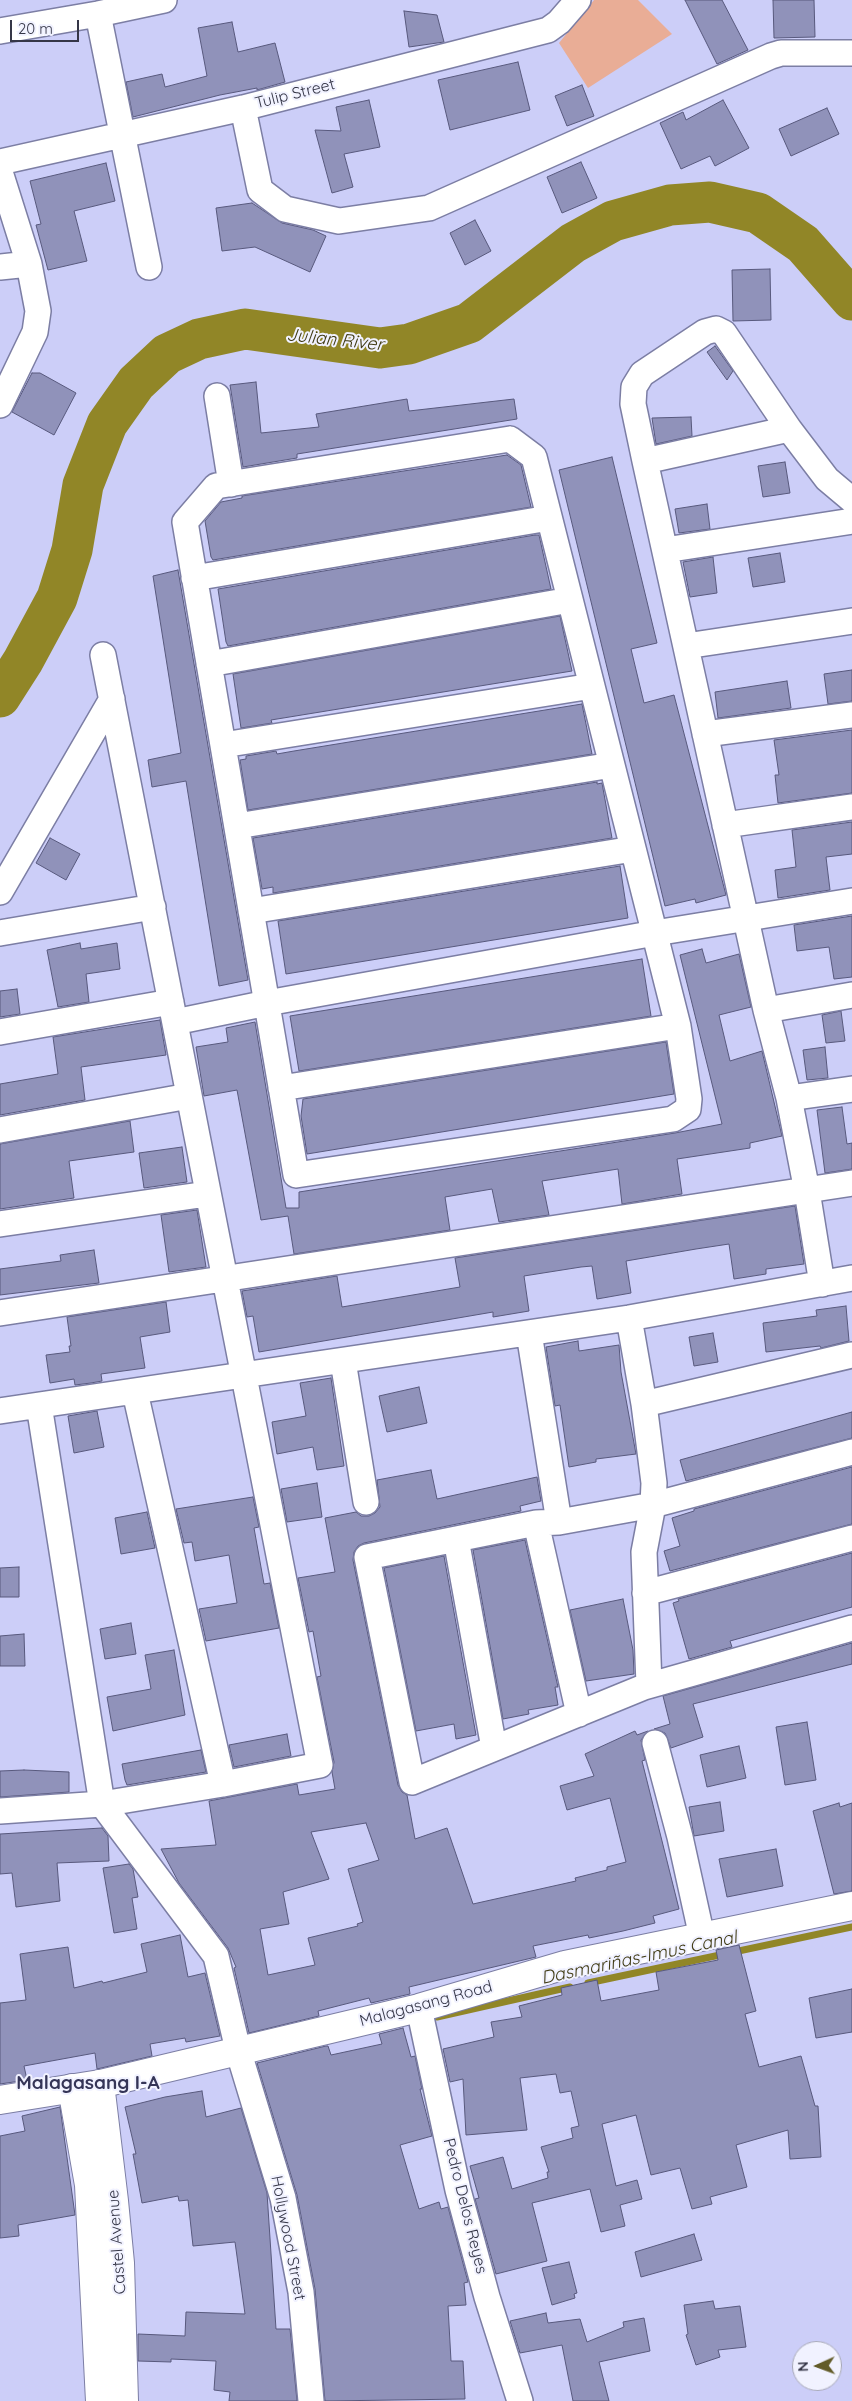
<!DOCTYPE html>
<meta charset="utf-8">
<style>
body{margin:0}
#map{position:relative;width:852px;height:2401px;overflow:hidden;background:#cccef8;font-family:Quicksand,sans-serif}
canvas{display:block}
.north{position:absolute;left:792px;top:2341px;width:50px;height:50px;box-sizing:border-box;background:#f1f2ff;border:1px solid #a6a7b5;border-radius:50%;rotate:268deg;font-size:14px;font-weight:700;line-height:20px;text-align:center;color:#353647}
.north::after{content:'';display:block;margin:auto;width:18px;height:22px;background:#625b28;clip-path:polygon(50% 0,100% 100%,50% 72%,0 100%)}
.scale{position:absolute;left:10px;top:20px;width:69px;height:22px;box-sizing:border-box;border:2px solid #353647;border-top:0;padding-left:6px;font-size:15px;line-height:18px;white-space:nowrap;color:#353647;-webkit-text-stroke:4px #f1f2ff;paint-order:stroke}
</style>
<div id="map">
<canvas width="852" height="2401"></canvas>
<div class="north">N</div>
<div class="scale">20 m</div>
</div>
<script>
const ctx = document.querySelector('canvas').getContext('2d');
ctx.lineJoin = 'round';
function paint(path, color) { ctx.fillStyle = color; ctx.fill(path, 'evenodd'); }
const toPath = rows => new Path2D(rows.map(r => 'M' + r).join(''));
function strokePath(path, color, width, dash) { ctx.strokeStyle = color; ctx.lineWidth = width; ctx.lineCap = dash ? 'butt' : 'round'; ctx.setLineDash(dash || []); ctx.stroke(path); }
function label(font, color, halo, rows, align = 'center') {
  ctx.font = font + ' Quicksand,sans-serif'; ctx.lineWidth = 4; ctx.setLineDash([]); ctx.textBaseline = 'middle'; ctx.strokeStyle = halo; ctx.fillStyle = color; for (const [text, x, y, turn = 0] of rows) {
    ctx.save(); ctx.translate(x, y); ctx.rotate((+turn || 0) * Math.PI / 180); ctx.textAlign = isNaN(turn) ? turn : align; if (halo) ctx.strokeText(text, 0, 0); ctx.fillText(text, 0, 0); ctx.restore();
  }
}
const green = toPath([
 [594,0,638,0,672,34,588,88,559,43]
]);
const stream = toPath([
 [588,1983,852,1927],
 [437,2017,570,1987]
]);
const river = toPath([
 [0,697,23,661,57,598,72,550,83,485,107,424,136,383,167,354,199,339,245,329,380,348,409,344,469,323,573,243,613,221,670,205,710,202,758,213,803,244,852,300]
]);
const building = toPath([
 [685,0,722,0,748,50,717,64,685,0],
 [773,0,814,0,815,37,774,38,773,0],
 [404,11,437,15,444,42,409,47,404,11],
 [232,22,238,52,275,43,285,82,257,90,257,88,220,95,133,117,126,82,162,74,165,87,207,76,198,28,232,22],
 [518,62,530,110,450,130,438,80,518,62],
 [582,85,594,116,567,126,555,96,582,85],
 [369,100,380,147,344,154,353,187,332,193,315,130,341,131,336,107,369,100],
 [723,100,749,148,715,166,710,156,681,169,660,123,683,112,686,120,723,100],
 [827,108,839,134,791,156,779,129,827,108],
 [581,162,597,198,562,213,547,177,581,162],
 [106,163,115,201,74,211,87,261,48,270,36,225,41,224,30,181,106,163],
 [252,203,282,223,313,230,326,236,310,272,255,247,222,251,216,208,252,203],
 [475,220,491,251,465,265,450,233,475,220],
 [770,269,771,320,733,321,732,270,770,269],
 [715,346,733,371,727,380,707,352,715,346],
 [32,373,40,373,76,393,54,435,12,412,32,373],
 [256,382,261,433,319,427,316,414,407,399,409,411,514,399,517,419,297,454,297,458,243,467,230,385,256,382],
 [691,417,692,436,656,444,652,418,691,417],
 [507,455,521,465,531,507,213,560,211,557,205,521,221,502,242,498,242,496,507,455],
 [612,457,657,643,631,649,644,703,674,695,726,895,696,903,695,899,665,906,559,470,612,457],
 [785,462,790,493,763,497,758,466,785,462],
 [707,504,710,529,679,533,675,509,707,504],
 [535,535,539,535,551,589,228,646,226,642,218,589,535,535],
 [780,553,785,582,753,587,748,558,780,553],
 [713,557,717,593,690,597,683,562,713,557],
 [178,570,248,980,219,986,186,781,152,787,148,760,181,753,153,576,178,570],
 [560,616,572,671,271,720,272,723,241,728,233,674,560,616],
 [852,670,852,701,828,704,824,674,852,670],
 [787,681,791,708,718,718,715,692,787,681],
 [582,704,592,754,248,810,240,760,246,759,246,756,276,751,277,754,294,751,582,704],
 [852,730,852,793,778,803,775,775,779,775,774,740,852,730],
 [597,782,597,784,602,783,612,838,273,893,273,887,262,889,253,838,597,782],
 [852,822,852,854,826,857,830,890,778,898,775,870,796,867,792,830,852,822],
 [50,838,80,854,66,880,36,863,50,838],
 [620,866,628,918,286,974,278,921,620,866],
 [852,916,852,977,834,979,829,947,797,951,794,925,852,916],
 [80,943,81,949,117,943,120,969,86,974,89,1002,58,1007,47,950,80,943],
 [702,949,706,963,739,954,751,1007,719,1015,730,1061,762,1051,782,1136,750,1143,750,1148,677,1159,682,1194,622,1204,618,1169,542,1181,549,1215,499,1222,492,1189,445,1197,450,1230,294,1254,288,1216,261,1220,237,1090,204,1096,196,1047,228,1042,226,1028,255,1022,286,1208,299,1208,299,1192,675,1133,722,1124,680,955,702,949],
 [642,959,651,1016,299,1071,290,1016,642,959],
 [17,989,20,1014,0,1017,0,991,17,989],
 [841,1011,845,1041,826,1043,822,1015,841,1011],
 [160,1020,166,1055,81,1067,85,1100,0,1115,0,1084,58,1074,53,1037,160,1020],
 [666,1042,674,1094,307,1154,301,1116,303,1099,666,1042],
 [825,1047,828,1078,807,1080,803,1050,825,1047],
 [842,1107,847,1144,852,1143,852,1169,825,1173,817,1110,842,1107],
 [130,1121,134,1152,69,1161,74,1198,0,1209,0,1144,130,1121],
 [182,1147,187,1182,144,1188,139,1153,182,1147],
 [795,1206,804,1264,766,1269,766,1274,734,1279,729,1244,696,1249,626,1261,631,1293,597,1299,592,1266,581,1267,524,1276,529,1311,493,1317,493,1312,259,1352,253,1316,247,1317,242,1291,337,1276,342,1307,460,1287,455,1258,795,1206],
 [197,1210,206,1267,169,1272,161,1215,197,1210],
 [94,1250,99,1283,0,1295,0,1269,61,1261,60,1255,94,1250],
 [166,1302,170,1332,140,1337,145,1368,101,1374,102,1381,91,1383,75,1385,74,1379,50,1383,46,1355,70,1352,69,1346,71,1346,67,1317,166,1302],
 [846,1306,849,1341,821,1348,820,1346,766,1352,763,1323,817,1316,816,1310,846,1306],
 [713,1333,718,1362,694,1366,689,1337,713,1333],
 [578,1341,579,1351,619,1345,621,1372,636,1454,596,1459,596,1462,569,1467,560,1405,555,1406,546,1347,578,1341],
 [331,1378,344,1466,317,1470,313,1447,277,1454,272,1422,306,1416,300,1383,331,1378],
 [419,1387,427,1423,387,1432,379,1396,419,1387],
 [97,1411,104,1447,74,1453,68,1416,97,1411],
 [852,1412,852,1438,686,1481,680,1460,852,1412],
 [852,1467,852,1524,670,1571,664,1551,680,1546,672,1518,694,1511,694,1509,852,1467],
 [431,1470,437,1499,537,1477,541,1501,520,1506,521,1511,364,1543,358,1546,354,1552,353,1560,398,1785,402,1792,407,1795,415,1839,447,1828,473,1904,576,1881,575,1878,607,1870,607,1867,626,1862,610,1798,567,1810,560,1786,594,1776,585,1754,635,1731,637,1735,648,1731,641,1740,645,1760,642,1761,679,1909,653,1916,655,1923,623,1931,589,1938,588,1935,533,1946,536,1957,409,1987,410,1994,371,2003,369,1998,318,2011,319,2016,249,2033,234,1968,236,1967,228,1948,179,1883,161,1849,216,1845,209,1801,297,1784,299,1795,335,1789,332,1772,334,1762,317,1677,321,1676,313,1631,309,1632,298,1578,335,1572,325,1518,356,1512,361,1516,369,1516,375,1513,380,1507,377,1480,431,1470],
 [366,1823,379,1860,348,1869,363,1922,357,1924,358,1926,308,1938,315,1965,268,1975,260,1929,289,1924,283,1892,329,1879,311,1832,366,1823],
 [317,1483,322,1517,287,1522,281,1489,317,1483],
 [253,1497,259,1527,254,1528,264,1584,270,1583,279,1628,206,1641,199,1609,237,1603,229,1555,195,1561,192,1542,184,1543,176,1509,253,1497],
 [147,1512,155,1548,121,1554,115,1518,147,1512],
 [525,1540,558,1687,555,1687,558,1705,528,1710,529,1714,503,1719,473,1550,525,1540],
 [852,1553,852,1607,730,1641,732,1647,689,1659,673,1603,679,1601,678,1599,852,1553],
 [444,1556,476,1735,456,1739,454,1724,416,1731,384,1568,444,1556],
 [19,1567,19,1597,0,1597,0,1568,19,1567],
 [623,1599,633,1650,634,1674,586,1681,570,1610,623,1599],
 [131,1623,136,1654,105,1659,100,1629,131,1623],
 [24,1634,25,1666,0,1666,0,1636,24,1634],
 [852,1643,852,1664,693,1704,703,1737,671,1748,665,1733,654,1729,670,1724,663,1696,852,1643],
 [174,1650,185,1715,113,1731,107,1697,151,1689,145,1655,174,1650],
 [807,1722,816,1780,785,1785,776,1727,807,1722],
 [287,1734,291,1756,234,1767,229,1745,287,1734],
 [739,1746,746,1778,707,1787,700,1755,739,1746],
 [201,1750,206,1772,127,1785,125,1780,122,1764,201,1750],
 [24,1770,69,1772,69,1792,0,1797,0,1771,24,1770],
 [720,1802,724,1831,694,1836,689,1807,720,1802],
 [839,1803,840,1807,852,1803,852,1891,834,1894,813,1811,839,1803],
 [102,1828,108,1836,109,1861,57,1863,60,1901,16,1907,12,1873,0,1874,0,1834,102,1828],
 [776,1849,783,1886,727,1897,719,1859,776,1849],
 [129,1864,133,1869,138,1897,132,1898,137,1929,114,1933,103,1868,129,1864],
 [180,1935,188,1977,205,1973,220,2036,186,2042,185,2038,150,2044,152,2056,97,2069,95,2053,24,2066,27,2080,0,2084,0,2003,26,2000,20,1954,68,1947,74,1988,102,1981,103,1983,147,1972,141,1944,180,1935],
 [739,1945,756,2011,745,2014,759,2067,801,2056,815,2106,818,2106,821,2157,790,2159,788,2130,736,2145,747,2187,710,2197,712,2204,692,2209,680,2168,651,2175,636,2115,602,2124,616,2186,637,2180,642,2199,620,2205,625,2226,601,2232,590,2189,532,2203,547,2261,496,2274,475,2199,479,2198,470,2166,503,2157,512,2189,548,2178,547,2172,549,2172,541,2147,573,2138,571,2128,579,2126,571,2091,560,2093,556,2074,520,2078,527,2130,466,2135,463,2079,450,2082,443,2049,494,2037,491,2022,522,2017,519,2006,562,1995,561,1988,597,1980,601,2001,659,1990,656,1972,718,1960,716,1950,739,1945],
 [852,1989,852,2032,816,2038,809,1998,852,1989],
 [403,2028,411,2057,415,2056,422,2089,420,2089,432,2136,400,2145,419,2209,439,2202,441,2209,448,2207,468,2282,464,2283,466,2305,448,2306,451,2361,463,2361,465,2399,325,2401,315,2289,297,2195,257,2063,326,2046,328,2046,331,2055,382,2044,379,2034,403,2028],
 [202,2091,206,2117,241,2108,267,2193,276,2329,290,2329,297,2401,229,2401,230,2392,214,2390,216,2361,171,2359,171,2362,138,2361,138,2334,185,2336,186,2312,245,2314,235,2242,193,2246,188,2200,179,2201,178,2196,142,2203,133,2154,136,2154,125,2107,165,2097,202,2091],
 [60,2107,75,2215,18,2225,19,2236,0,2238,0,2136,25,2131,22,2116,60,2107],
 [694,2234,702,2260,641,2277,635,2252,694,2234],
 [569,2262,577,2293,574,2294,575,2298,552,2305,542,2268,569,2262],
 [713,2301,715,2309,740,2306,746,2347,718,2350,720,2357,696,2365,686,2335,688,2334,684,2305,713,2301],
 [546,2313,548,2323,580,2319,587,2342,624,2327,623,2322,644,2318,650,2351,599,2362,609,2401,573,2401,562,2345,520,2353,510,2321,546,2313]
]);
const minor = toPath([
 [98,14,149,267],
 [0,31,98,14,164,0],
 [243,108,260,190,285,209,339,221,429,208,771,56,781,53,852,53],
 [0,162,243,108,548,30,559,22,578,0],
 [0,172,29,264,38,311,35,332,0,405],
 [0,267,29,264],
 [217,396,231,484],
 [510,439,534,457,678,1026,689,1099,688,1109,673,1119,296,1175,185,522,216,486,510,439],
 [645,461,789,429],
 [665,550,852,521],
 [194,578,549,518],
 [686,646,852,621],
 [209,664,570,600],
 [705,734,852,715],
 [223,745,592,686],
 [725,825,852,807],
 [237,826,612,765],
 [0,892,112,699],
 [251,911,633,849],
 [0,933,153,907],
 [766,1010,852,995],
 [175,1022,267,1003,655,933,852,901],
 [0,1032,171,1002],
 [281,1088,678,1026],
 [789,1098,852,1089],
 [0,1130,189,1096],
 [0,1224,207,1194],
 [822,1284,807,1191,789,1098,766,1010,645,461,633,404,634,387,642,374,705,332,716,329,724,333,789,429,827,479,852,500],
 [0,1313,852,1183],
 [629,1318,644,1404,654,1483,653,1505,644,1552,649,1685],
 [529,1333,559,1522],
 [343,1361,366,1502],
 [135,1392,223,1784],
 [644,1404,852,1355],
 [39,1405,102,1804,216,1956,238,2050,283,2198,301,2292,311,2401],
 [0,1411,629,1318,852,1278],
 [852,1452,653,1505,559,1522,536,1523,367,1557,412,1782,644,1687,852,1628],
 [536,1523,579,1714],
 [456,1539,494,1748],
 [645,1593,852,1538],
 [655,1743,680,1837,702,1937],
 [0,1811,102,1804,223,1784,320,1765,103,655],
 [419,2008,458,2190,487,2297,520,2401]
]);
const tertiary = toPath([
 [100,2084,114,2201,120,2263,124,2401],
 [72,2088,89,2185,100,2401]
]);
const secondary = toPath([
 [0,2100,100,2084,419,2008,565,1965,852,1906]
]);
const streetNames = [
 ["Tulip Street",295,94,-14],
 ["Malagasang Road",426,2004,-15],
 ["Pedro Delos Reyes",465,2206,76],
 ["Hollywood Street",288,2238,79],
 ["Castel Avenue",117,2242,-94]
];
const waterNames = [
 ["Julian River",335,340,6],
 ["Dasmariñas-Imus Canal",639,1958,-12]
];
const quarterNames = [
 ["Malagasang I-A",88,2083]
];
paint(green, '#e9ad96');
strokePath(stream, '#918627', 7);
strokePath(river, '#918627', 41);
paint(building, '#9092ba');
strokePath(building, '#58597d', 1);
strokePath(minor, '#7c7ea4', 28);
strokePath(tertiary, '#7c7ea4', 30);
strokePath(secondary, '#7c7ea4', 30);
strokePath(minor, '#fff', 25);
strokePath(tertiary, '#fff', 28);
strokePath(secondary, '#fff', 28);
label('16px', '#353647', '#f1f2ff', streetNames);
label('italic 18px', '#403b14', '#f1f2ff', waterNames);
label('bold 19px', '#353557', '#f1f2ff', quarterNames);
</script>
